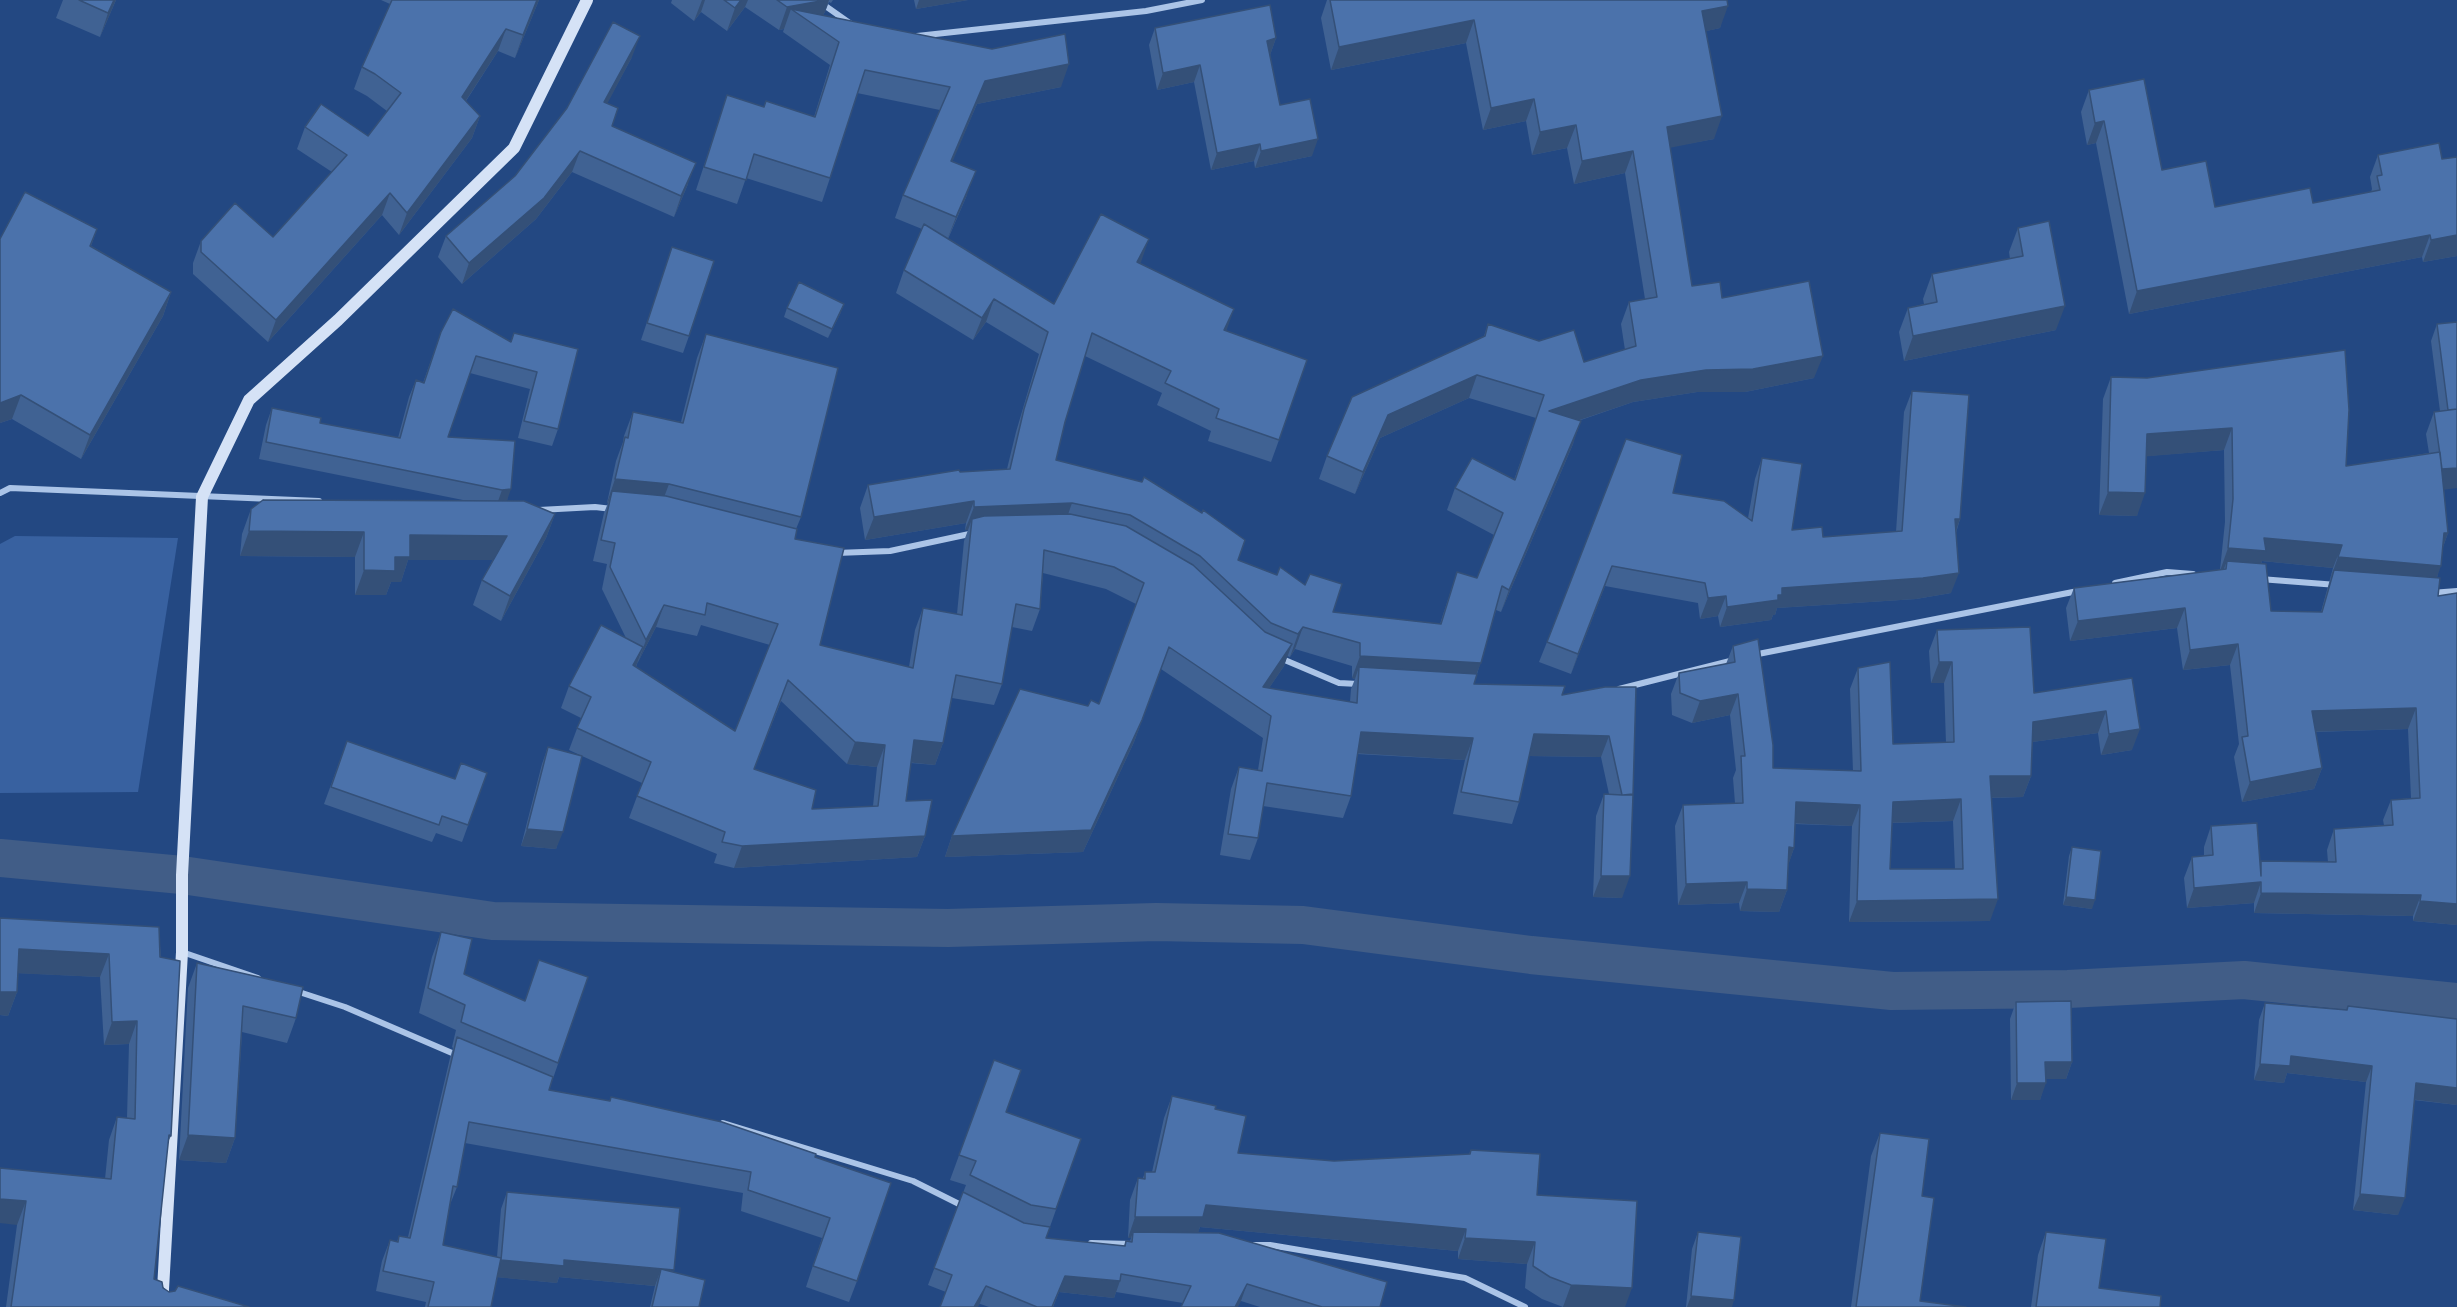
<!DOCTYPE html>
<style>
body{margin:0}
canvas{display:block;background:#234882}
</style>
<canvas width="2457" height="1307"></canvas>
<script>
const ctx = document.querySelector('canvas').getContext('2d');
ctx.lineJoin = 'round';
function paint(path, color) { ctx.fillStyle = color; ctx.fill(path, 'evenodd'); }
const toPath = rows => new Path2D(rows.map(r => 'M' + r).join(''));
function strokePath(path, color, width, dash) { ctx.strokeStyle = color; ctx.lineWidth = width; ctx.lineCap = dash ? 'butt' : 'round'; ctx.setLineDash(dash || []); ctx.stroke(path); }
const green = toPath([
 [15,536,178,538,138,792,0,793,0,544]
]);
const canal = toPath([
 [0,858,182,875,493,921,948,928,1156,922,1303,925,1531,955,1892,991,2068,989,2244,980,2457,1002]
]);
const street = toPath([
 [817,0,851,24],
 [917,36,1146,11,1202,0],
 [0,493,10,488,319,501],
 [539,510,595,507,612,509],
 [836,553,890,551,974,533],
 [2260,579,2337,585],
 [2115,583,2167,572,2193,574],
 [2431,593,2457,591],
 [1753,655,2078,591],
 [1280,658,1339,683,1358,684],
 [1619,689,1734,660],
 [182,952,258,978],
 [296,991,345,1007,459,1056],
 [723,1123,913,1181,965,1207],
 [1091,1243,1132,1244],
 [1253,1245,1270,1245,1465,1278,1525,1307]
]);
const secondary = toPath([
 [162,1307,182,952,182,875,202,497,249,400,338,320,514,148,587,0]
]);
const wall = toPath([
 [63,0,116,0,100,37,56,18],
 [381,0,539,0,515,58,498,51,466,101,480,116,472,138,399,235,382,215,268,342,193,274,193,263,201,241,273,237,332,172,297,149,305,127,368,136,387,111,367,96,354,89,362,67,390,4],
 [672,0,833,0,831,3,829,2,825,12,823,15,1061,87,977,104,952,161,967,195,948,239,1054,304,1140,263,1226,331,1279,440,1271,462,1208,441,1211,431,1157,405,1162,393,1085,356,1065,422,1056,460,1333,612,1440,624,1457,572,1477,578,1494,535,1447,510,1455,488,1514,480,1536,418,1469,398,1380,438,1355,494,1319,479,1327,456,1484,336,1488,324,1584,362,1625,350,1621,324,1629,302,1645,299,1625,173,1574,184,1567,148,1532,155,1526,121,1483,130,1466,43,1331,70,1321,18,1327,0,1727,0,1720,28,1706,31,1714,139,1670,147,1692,286,1722,298,1814,378,1745,392,1697,392,1633,402,1578,421,1573,444,1501,612,1496,610,1477,674,1474,684,1562,695,1605,687,1632,795,1622,898,1593,897,1596,816,1604,794,1609,794,1601,757,1529,756,1519,802,1512,824,1453,814,1465,760,1357,754,1351,796,1343,818,1263,806,1258,838,1250,860,1220,855,1231,789,1239,767,1258,770,1263,738,1161,669,1134,742,1083,852,945,857,952,836,1088,706,1099,704,1136,604,1106,589,1043,573,1040,609,1032,631,1012,627,1002,684,994,705,952,698,943,743,935,765,911,763,906,801,925,836,917,857,734,868,714,863,717,854,629,818,642,783,582,756,556,849,521,846,542,764,548,747,582,756,569,750,581,718,561,708,569,686,626,638,602,589,607,564,593,561,604,513,608,503,607,503,616,461,623,442,624,436,633,412,681,422,697,358,706,334,801,517,796,529,795,539,820,645,909,667,915,630,923,608,957,614,964,541,968,530,965,530,966,523,865,540,860,508,868,485,960,472,1007,469,1016,432,1039,354,986,322,973,340,896,293,904,270,922,229,895,218,903,195,940,110,857,93,830,178,822,202,746,178,737,204,696,190,727,95,764,107,814,117,830,65,783,32,784,29,779,30,745,7,727,31,701,12,694,21,671,3],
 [701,625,770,645,735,731,636,667,638,661,638,662,656,627,697,636],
 [1295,649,1352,666,1352,678,1355,679,1351,689,1350,702,1269,688,1284,666,1287,656,1290,657],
 [781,701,847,764,877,767,873,806,812,809,754,769],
 [914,0,968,0,916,9],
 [1155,28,1276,38,1270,55,1280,105,1312,156,1255,168,1254,161,1211,170,1194,82,1157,90,1149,45],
 [632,57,607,103,612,126,688,184,674,217,572,172,536,219,462,284,438,257,446,236,515,176],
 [2089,90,2162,170,2215,207,2313,203,2371,192,2372,189,2370,177,2378,155,2457,256,2423,262,2422,257,2129,314,2096,143,2087,145,2081,112],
 [2018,228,2056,330,1904,361,1899,332,1908,308,1924,304,1923,299,1932,274,2010,259,2009,252],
 [97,229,91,246,171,292,163,316,81,459,12,419,0,423,0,239],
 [672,247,689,336,683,353,641,340],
 [787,308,841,312,828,338,784,317],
 [2457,322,2444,490,2448,533,2443,547,2437,578,2457,925,2413,921,2413,916,2254,913,2254,903,2187,908,2184,878,2192,857,2204,856,2204,847,2211,826,2260,865,2261,861,2328,862,2327,850,2334,829,2384,825,2383,820,2391,800,2411,798,2408,729,2315,732,2322,768,2314,789,2242,802,2234,757,2239,744,2230,665,2183,670,2177,628,2070,641,2066,608,2074,588,2220,570,2225,522,2224,450,2146,456,2137,516,2099,515,2103,399,2111,377,2346,466,2429,453,2426,434,2434,412,2440,411,2431,341,2437,324],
 [2262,561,2333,568,2321,612,2271,611,2261,564],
 [441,332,511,342,514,333,578,349,558,429,552,446,518,438,530,389,470,373,448,437,515,441,507,501,555,514,546,538,501,621,473,605,482,580,493,560,408,560,401,582,391,582,386,595,355,595,355,557,240,556,242,534,251,509,468,501,259,459,266,425,272,408,320,423,398,438,409,397,416,380,423,383],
 [1912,391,1960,519,1956,533,1951,593,1916,599,1777,608,1775,615,1773,615,1771,620,1720,627,1718,616,1700,619,1698,603,1605,586,1571,674,1539,662,1547,642,1673,493,1748,518,1755,479,1762,458,1792,530,1823,537,1896,532,1904,412],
 [1937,630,2034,693,2132,678,2132,750,2101,755,2098,733,2032,742,2031,776,2023,797,1992,798,1990,921,1849,922,1852,826,1795,824,1794,848,1788,865,1787,890,1779,912,1740,911,1739,903,1678,905,1675,826,1683,805,1735,803,1733,778,1736,770,1730,715,1692,723,1672,715,1671,694,1679,673,1726,664,1733,646,1773,768,1853,771,1850,689,1858,668,1893,744,1946,743,1944,683,1931,683,1929,651],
 [1953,821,1955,869,1890,869,1892,823],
 [347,741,455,779,487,773,462,842,436,833,432,842,324,804],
 [2072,847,2092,909,2063,905,2069,856],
 [0,918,159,927,171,1136,168,1142,154,1279,169,1292,249,1307,6,1307,17,1225,0,1168,105,1179,109,1140,117,1117,127,1118,129,1044,104,1045,100,977,18,973,17,992,8,1016,0,1015],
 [441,932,464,974,525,1001,539,960,588,977,549,1090,815,1157,857,1281,849,1302,806,1287,822,1238,741,1211,743,1193,465,1143,457,1187,449,1207,443,1245,497,1257,501,1209,507,1192,674,1272,699,1307,650,1307,655,1286,559,1277,557,1283,497,1277,491,1307,425,1307,426,1302,376,1291,382,1261,390,1240,397,1242,399,1236,408,1237,450,1058,453,1048,452,1047,456,1030,419,1013,432,957],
 [197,963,296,1018,287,1043,242,1032,235,1138,226,1163,179,1160,188,988],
 [2016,1002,2072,1062,2066,1079,2046,1079,2040,1100,2011,1100,2010,1019],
 [2265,1003,2347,1010,2348,1006,2457,1105,2414,1100,2398,1215,2353,1210,2366,1082,2287,1073,2284,1083,2254,1080,2259,1020],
 [994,1060,1006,1112,1081,1139,1046,1238,1124,1246,1126,1241,1130,1241,1131,1238,1128,1238,1130,1200,1138,1178,1143,1178,1145,1172,1152,1172,1164,1118,1172,1096,1215,1109,1238,1153,1334,1161,1469,1154,1471,1150,1537,1195,1637,1201,1563,1307,1542,1299,1525,1288,1527,1264,1458,1259,1458,1251,1200,1227,1198,1232,1380,1307,1260,1307,1241,1301,1183,1303,1116,1292,1114,1298,1059,1292,1053,1307,989,1307,946,1292,928,1285,966,1185,950,1180],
 [1880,1133,1922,1196,1920,1301,1966,1307,1851,1307,1871,1156],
 [1698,1232,1732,1307,1686,1307,1692,1249],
 [2046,1232,2099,1288,2160,1307,2031,1307,2038,1255]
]);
const shadedWall = toPath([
 [114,0,116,0,100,37,108,13],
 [537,0,539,0,515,58,523,35],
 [702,0,705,0,701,12,694,21],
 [741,0,748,0,745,7,727,31,735,8],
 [826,0,829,0,825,12,817,24,791,9,784,29,779,30,787,7],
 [919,0,968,0,916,9],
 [1728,6,1720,28,1694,34,1702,11],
 [1474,20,1466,43,1331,70,1339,47],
 [506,29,498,51,454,119,462,97],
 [640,36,632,57,597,123,604,102],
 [1276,38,1270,55,1267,41],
 [1069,64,1061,87,977,104,943,184,951,161,985,81],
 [1200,65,1194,82,1157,90,1163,73],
 [1534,99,1526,121,1483,130,1491,108],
 [480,116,472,138,399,235,407,213],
 [1722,116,1714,139,1659,150,1667,127],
 [2104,121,2096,143,2087,145,2095,123],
 [1576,125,1567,148,1532,155,1540,132],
 [1318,139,1312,156,1255,168,1261,151],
 [1260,144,1254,161,1211,170,1217,153],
 [580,151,572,172,536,219,462,284,469,263],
 [1633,151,1625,173,1574,184,1582,161],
 [696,163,688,184,674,217,681,196],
 [976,171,967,195,947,240,956,217],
 [390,193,382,215,268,342,276,320],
 [2430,235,2422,257,2129,314,2137,291],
 [2457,235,2457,256,2423,262,2431,240],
 [1149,239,1141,262,1129,285,1137,262],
 [171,292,163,316,81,459,90,435],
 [994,299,986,322,973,340,982,318],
 [844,304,841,312,828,338,832,329],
 [2065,306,2056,330,1904,361,1913,336],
 [1234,309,1226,332,1224,330],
 [1823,356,1814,378,1745,392,1697,392,1633,402,1541,433,1549,411,1641,380,1706,370],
 [1477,375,1469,398,1380,438,1355,494,1363,472,1388,415],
 [21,395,12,419,0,423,0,403],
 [1581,421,1573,444,1501,612,1509,590],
 [2232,428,2224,450,2139,457,2147,434],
 [2457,468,2457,488,2434,491,2442,469],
 [615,479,669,484,660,508,612,491,608,503,607,503],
 [511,489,505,506,496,507,502,490],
 [2108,492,2145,493,2137,516,2099,515],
 [974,501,966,523,865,540,874,517],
 [1072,503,1064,526,972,519,968,530,965,530,974,507],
 [555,514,546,538,501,621,510,596],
 [1955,519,1960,519,1953,540],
 [249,531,364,532,355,557,240,556],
 [2444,533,2448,533,2440,555],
 [410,535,507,536,498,560,408,560,401,582,391,582,386,595,355,595,364,570,395,557],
 [2264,538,2342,545,2333,568,2262,561,2257,574,2227,561,2223,571,2220,571,2228,548],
 [2338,557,2441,566,2433,588,2334,570,2330,580],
 [1612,566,1605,586,1571,674,1578,654],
 [1959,573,1951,593,1916,599,1777,608,1775,615,1773,615,1771,620,1720,627,1727,607,1782,588],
 [1726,596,1718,616,1700,619,1708,598],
 [664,605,656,627,638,662,646,640],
 [2185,608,2177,628,2070,641,2078,621],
 [1303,627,1295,649,1290,657,1298,634],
 [1292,644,1284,666,1257,706,1263,687],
 [2238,644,2230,665,2183,670,2190,650],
 [643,647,635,669,633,665],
 [1169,647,1134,742,1083,852,945,857,952,836],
 [1360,656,1481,663,1472,685,1359,667,1355,679,1352,678],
 [1939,662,1952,662,1944,683,1931,683],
 [1738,694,1730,715,1692,723,1700,701],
 [2416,708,2408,729,2304,732,2312,711],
 [2106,711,2098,733,2025,743,2033,722],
 [2140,729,2132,750,2101,755,2109,734],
 [1361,732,1473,738,1465,760,1353,753],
 [1534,734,1609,736,1601,757,1526,756],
 [914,740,943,743,935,765,906,762],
 [855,742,885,745,877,767,847,764],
 [2322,768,2314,789,2242,802,2250,782],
 [1990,776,2031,776,2023,797,1983,798],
 [1961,799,1953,821,1885,823,1893,802],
 [1796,802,1860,805,1852,826,1788,823],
 [527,829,563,832,556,849,521,846],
 [925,836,917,857,734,868,742,846],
 [1789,847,1794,848,1787,869],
 [1601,876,1630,876,1622,898,1593,897],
 [1747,882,1739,903,1678,905,1686,884],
 [2261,882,2254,903,2187,908,2194,888],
 [1747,889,1787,890,1779,912,1740,911],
 [2261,893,2421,895,2413,916,2254,913],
 [2066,897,2095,900,2092,909,2063,905],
 [1998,899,1990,921,1849,922,1857,901],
 [2420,901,2457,904,2457,925,2413,921],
 [19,949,109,954,100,977,11,973],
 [0,992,17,992,8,1016,0,1015],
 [137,1021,129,1044,104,1045,112,1022],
 [2291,1056,2372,1066,2366,1082,2287,1073,2284,1083,2254,1080,2260,1064],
 [2045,1062,2072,1062,2066,1079,2039,1079],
 [2017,1083,2046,1083,2040,1100,2011,1100],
 [2416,1083,2457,1088,2457,1105,2410,1099],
 [188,1135,235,1138,226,1163,179,1160],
 [2360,1194,2405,1198,2398,1215,2353,1210],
 [0,1199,26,1201,17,1225,0,1223],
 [1206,1205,1466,1229,1458,1251,1200,1227,1196,1239,1133,1232,1131,1238,1128,1238,1135,1217],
 [1465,1238,1535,1242,1527,1264,1458,1259],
 [501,1260,564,1260,661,1269,655,1286,559,1277,557,1283,495,1277],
 [1065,1276,1120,1281,1114,1298,1059,1292,1052,1307],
 [1247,1284,1241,1301,1238,1307,1235,1307],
 [1571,1285,1632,1288,1625,1307,1563,1307],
 [986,1286,980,1303,978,1307,974,1307],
 [1691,1296,1734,1300,1732,1307,1687,1307]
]);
const building = toPath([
 [79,0,114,0,108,13,79,0],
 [392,0,537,0,523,35,506,29,462,97,480,116,407,213,390,193,276,320,201,252,201,241,235,203,273,237,347,155,305,127,321,104,368,136,401,93,375,74,362,67,392,0],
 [724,0,741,0,735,8,724,0],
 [777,0,826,0,787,7,777,0],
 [1330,0,1727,0,1728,6,1702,11,1722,116,1667,127,1692,286,1720,282,1722,298,1809,281,1823,356,1753,369,1706,370,1641,380,1549,411,1581,421,1509,590,1502,586,1481,663,1360,656,1360,643,1303,627,1298,634,1271,623,1200,556,1130,515,1072,503,974,507,974,501,874,517,868,485,959,470,960,472,1010,469,1024,409,1048,332,994,299,982,318,904,270,924,224,1054,304,1101,214,1149,239,1137,262,1234,309,1224,330,1307,360,1279,440,1216,418,1219,409,1165,383,1171,371,1092,333,1065,422,1056,460,1142,482,1144,477,1202,513,1203,510,1245,540,1238,560,1277,575,1280,567,1305,585,1310,574,1342,584,1333,612,1441,624,1457,572,1477,578,1503,513,1455,488,1472,458,1515,480,1544,395,1477,375,1388,415,1363,472,1327,456,1352,397,1485,336,1488,324,1539,341,1574,330,1584,362,1636,346,1629,302,1657,297,1633,151,1582,161,1576,125,1540,132,1534,99,1491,108,1474,20,1339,47,1330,0],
 [1270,5,1276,38,1267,41,1280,105,1310,99,1318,139,1261,151,1260,144,1217,153,1200,65,1163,73,1155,28,1270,5],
 [791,9,992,49,1065,34,1069,64,985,81,951,161,976,171,956,217,903,195,950,87,865,70,830,178,754,154,746,180,704,167,727,95,764,107,766,101,815,117,839,42,791,9],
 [613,22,640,36,604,102,618,108,612,126,696,163,681,196,580,151,544,198,469,263,446,236,515,176,567,108,613,22],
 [2144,79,2162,170,2206,161,2215,207,2310,188,2313,203,2380,190,2377,176,2382,175,2378,155,2439,143,2442,159,2457,157,2457,235,2431,240,2430,235,2137,291,2104,121,2095,123,2089,90,2144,79],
 [25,192,97,229,90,246,171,292,90,435,21,395,0,403,0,239,25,192],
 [2049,221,2065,306,1913,336,1908,308,1937,302,1932,274,2023,256,2018,228,2049,221],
 [672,247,714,261,689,336,647,323,672,247],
 [799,282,844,304,832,329,787,308,799,282],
 [453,309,511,342,514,333,578,349,558,429,524,421,537,372,476,356,448,437,515,441,511,489,502,490,266,442,272,408,321,418,320,423,400,438,416,380,424,383,441,332,453,309],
 [2457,322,2457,409,2448,410,2437,324,2457,322],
 [706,334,838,368,801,517,669,484,615,479,625,437,628,438,633,412,683,423,706,334],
 [2345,350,2349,410,2346,466,2440,452,2448,533,2444,533,2441,566,2338,557,2342,545,2264,538,2266,551,2228,548,2233,499,2232,428,2147,434,2145,493,2108,492,2111,377,2147,378,2345,350],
 [1912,391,1969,395,1960,519,1955,519,1959,573,1923,578,1782,588,1782,595,1778,595,1778,600,1727,607,1726,596,1708,598,1705,583,1612,566,1578,654,1547,642,1626,439,1682,455,1673,493,1724,501,1752,521,1762,458,1802,464,1792,530,1822,527,1823,537,1902,531,1912,391],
 [2457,409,2457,468,2442,469,2434,412,2457,409],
 [612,491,666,496,797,529,795,539,844,548,820,645,913,668,923,608,962,615,972,519,984,516,1070,514,1126,526,1193,565,1265,632,1292,644,1263,687,1357,703,1359,667,1477,674,1474,684,1565,686,1562,695,1605,687,1636,687,1633,794,1623,795,1633,795,1630,876,1601,876,1604,794,1622,795,1609,736,1534,734,1519,802,1461,792,1473,738,1361,732,1351,796,1267,783,1258,838,1228,834,1239,767,1262,771,1271,716,1169,647,1142,720,1091,830,952,836,1020,689,1088,706,1091,700,1099,704,1144,583,1114,567,1044,550,1040,609,1016,604,1002,684,956,675,943,743,914,740,906,801,932,800,925,836,742,846,722,842,725,832,637,796,651,762,577,728,591,697,569,686,601,625,643,647,633,665,735,731,778,624,707,603,705,615,664,605,646,640,610,567,615,543,601,540,612,491],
 [788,680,855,742,885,745,878,806,812,809,816,790,754,769,788,680],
 [263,500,524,501,555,514,510,596,482,580,507,536,410,535,410,557,395,557,395,571,364,570,364,532,249,531,251,509,263,500],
 [2227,561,2266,564,2271,611,2322,612,2334,570,2440,578,2438,596,2457,593,2457,904,2420,901,2421,895,2261,893,2261,882,2194,888,2192,857,2213,855,2211,826,2257,823,2261,876,2261,861,2336,862,2334,829,2393,825,2391,800,2420,798,2416,708,2312,711,2322,768,2250,782,2242,737,2248,736,2238,644,2190,650,2185,608,2078,621,2074,588,2226,569,2227,561],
 [2030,627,2034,693,2132,678,2140,729,2109,734,2106,711,2033,722,2031,776,1990,776,1998,899,1857,901,1860,805,1796,802,1794,848,1789,847,1787,890,1747,889,1747,882,1686,884,1683,805,1743,803,1741,756,1745,756,1738,694,1700,701,1680,693,1679,673,1735,662,1733,646,1758,639,1773,745,1773,768,1861,771,1858,668,1890,662,1893,744,1954,742,1952,662,1939,662,1937,630,2030,627],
 [1961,799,1963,869,1890,869,1893,802,1961,799],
 [347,741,455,779,461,763,487,773,468,825,442,816,439,825,331,787,347,741],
 [548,747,582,756,563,832,527,829,548,747],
 [2072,847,2101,851,2095,900,2066,897,2072,847],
 [0,918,159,927,160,957,180,961,171,1136,169,1135,154,1279,162,1282,163,1288,169,1292,175,1291,178,1286,249,1307,11,1307,26,1201,0,1199,0,1168,111,1179,117,1117,135,1119,137,1021,112,1022,109,954,19,949,17,992,0,992,0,918],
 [441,932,472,939,464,974,525,1001,539,960,588,977,558,1063,461,1022,465,1005,428,988,441,932],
 [197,963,303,987,296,1018,243,1006,235,1138,188,1135,197,963],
 [2071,1001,2072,1062,2045,1062,2046,1083,2017,1083,2016,1002,2071,1001],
 [2265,1003,2347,1010,2348,1006,2457,1019,2457,1088,2416,1083,2405,1198,2360,1194,2372,1066,2291,1056,2290,1066,2260,1064,2265,1003],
 [457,1037,553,1077,549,1090,610,1101,611,1097,722,1122,816,1154,815,1157,891,1183,857,1281,813,1266,830,1218,748,1190,751,1172,469,1122,457,1187,453,1186,443,1245,501,1258,491,1307,428,1307,434,1282,383,1271,390,1240,398,1242,399,1236,410,1238,457,1037],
 [994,1060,1021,1070,1006,1112,1081,1139,1056,1209,1031,1205,970,1175,976,1161,959,1155,994,1060],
 [1172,1096,1216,1106,1215,1109,1246,1116,1238,1153,1334,1161,1470,1154,1471,1150,1540,1154,1537,1195,1637,1201,1632,1288,1571,1285,1550,1277,1533,1266,1535,1242,1465,1238,1466,1229,1206,1205,1203,1217,1135,1217,1138,1178,1145,1179,1145,1172,1155,1172,1172,1096],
 [1880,1133,1929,1139,1922,1196,1934,1198,1920,1301,1966,1307,1856,1307,1880,1133],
 [507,1192,680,1208,674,1270,564,1260,564,1266,501,1260,507,1192],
 [963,1192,1024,1223,1050,1227,1046,1238,1125,1246,1126,1241,1132,1242,1133,1232,1219,1233,1387,1282,1380,1307,1322,1307,1247,1284,1235,1307,1181,1307,1191,1286,1121,1274,1120,1281,1065,1276,1052,1307,1037,1307,986,1286,974,1307,940,1307,952,1275,934,1268,963,1192],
 [1698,1232,1741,1237,1734,1300,1691,1296,1698,1232],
 [2046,1232,2106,1239,2099,1288,2161,1296,2160,1307,2036,1307,2046,1232],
 [661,1269,705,1280,699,1307,652,1307,661,1269]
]);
paint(green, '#3861a0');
strokePath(canal, '#415d87', 38);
strokePath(street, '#abc4e7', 6);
strokePath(secondary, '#d5e2f6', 12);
paint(wall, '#406293');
paint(shadedWall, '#345078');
paint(building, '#4b72ab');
strokePath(building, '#345078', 1.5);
</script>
